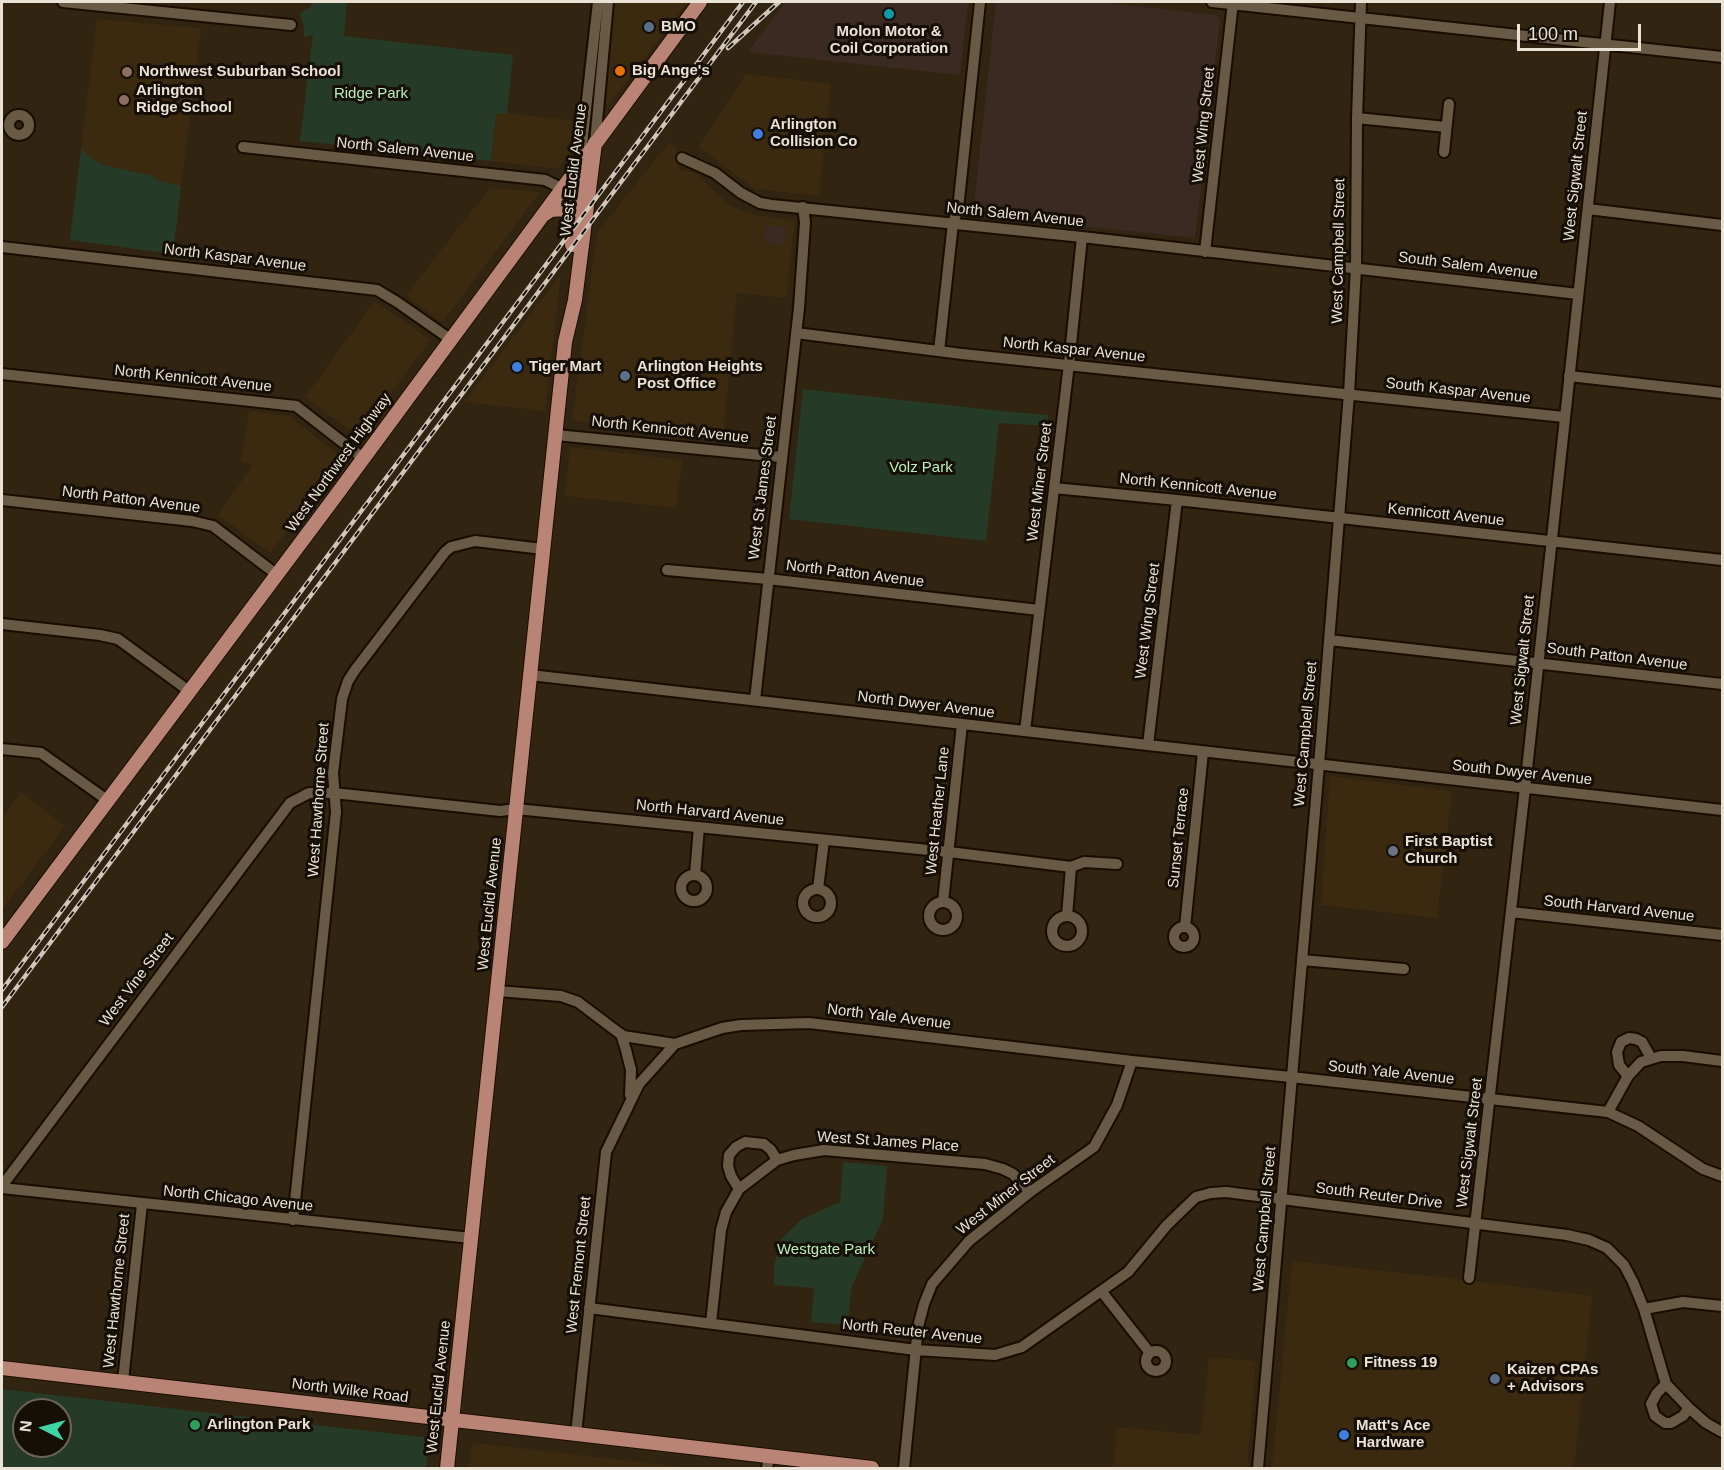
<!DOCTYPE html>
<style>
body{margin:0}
#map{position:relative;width:1724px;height:1470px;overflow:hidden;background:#312411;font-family:Arial,sans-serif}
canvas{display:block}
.frame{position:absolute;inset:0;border:3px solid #ebe2d6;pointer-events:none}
.north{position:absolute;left:12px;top:1398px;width:60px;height:60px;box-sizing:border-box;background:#150f07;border:2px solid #6b635a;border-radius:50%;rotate:276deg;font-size:16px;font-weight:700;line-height:24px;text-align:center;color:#ebe2d6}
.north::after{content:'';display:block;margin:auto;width:21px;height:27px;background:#3ed4a3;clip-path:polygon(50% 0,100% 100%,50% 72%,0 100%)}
.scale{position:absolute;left:1517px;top:24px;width:124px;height:27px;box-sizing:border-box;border:3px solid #ebe2d6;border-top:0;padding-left:8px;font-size:18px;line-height:21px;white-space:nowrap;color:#ebe2d6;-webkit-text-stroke:4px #150f07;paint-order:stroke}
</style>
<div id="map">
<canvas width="1724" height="1470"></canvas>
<div class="frame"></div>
<div class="north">N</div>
<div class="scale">100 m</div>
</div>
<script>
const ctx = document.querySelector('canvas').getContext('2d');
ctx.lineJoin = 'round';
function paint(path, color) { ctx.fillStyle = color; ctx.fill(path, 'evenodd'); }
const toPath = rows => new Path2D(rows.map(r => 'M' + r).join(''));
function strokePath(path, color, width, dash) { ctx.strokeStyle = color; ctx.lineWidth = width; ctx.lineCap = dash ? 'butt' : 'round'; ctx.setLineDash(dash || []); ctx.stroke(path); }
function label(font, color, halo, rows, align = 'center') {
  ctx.font = font + ' Arial,sans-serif'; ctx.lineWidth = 6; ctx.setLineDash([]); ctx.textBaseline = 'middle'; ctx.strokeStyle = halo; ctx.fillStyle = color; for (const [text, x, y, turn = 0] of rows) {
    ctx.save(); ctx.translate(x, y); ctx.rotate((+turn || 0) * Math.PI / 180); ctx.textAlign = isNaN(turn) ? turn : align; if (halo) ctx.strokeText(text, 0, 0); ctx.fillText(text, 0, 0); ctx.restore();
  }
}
const built = toPath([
 [615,2,688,2,608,105,604,104],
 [97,19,201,28,181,186,161,181,150,175,103,165,91,158,81,149],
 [746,74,831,84,819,196,755,189,699,147],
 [507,113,575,121,570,152,558,169,491,161,496,114],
 [669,142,676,148,679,169,696,173,727,203,740,210,760,216,795,220,786,298,737,293,723,436,572,421,597,233],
 [490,188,540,192,442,323,406,295],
 [561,274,545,411,464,402],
 [375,301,431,340,358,436,305,397],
 [249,411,289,416,343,458,270,553,218,515,253,465,241,461],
 [570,447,682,460,676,508,565,496],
 [1330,776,1452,791,1437,918,1321,905],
 [21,792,65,826,2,910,2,819],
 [1292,1261,1458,1279,1592,1296,1574,1468,1272,1468],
 [1209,1357,1256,1361,1247,1468,1113,1468,1117,1427,1201,1435],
 [475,1443,692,1468,469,1468,472,1446]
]);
const industrial = toPath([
 [785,2,968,2,960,75,748,52],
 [996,2,1098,2,1216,15,1220,19,1195,238,973,215],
 [766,225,787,228,785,245,764,242]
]);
const green = toPath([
 [312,2,347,2,344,36,513,55,507,113,496,114,491,161,300,141,313,34,304,37,304,27,300,13,311,7],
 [81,149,91,158,103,165,150,175,161,181,181,186,173,254,70,240],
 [803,389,1001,411,1048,415,1047,426,999,423,986,541,789,519],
 [843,1162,887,1166,883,1219,852,1286,847,1325,811,1322,814,1288,774,1285,774,1267,781,1239,802,1219,840,1202],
 [2,1389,430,1438,426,1468,2,1468],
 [24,1410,60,1410,60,1446,24,1446]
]);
const minor = toPath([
 [63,2,291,25],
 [1212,2,1722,57],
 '9 125a10 10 0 1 1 20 0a10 10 0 1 1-20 0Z',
 [1357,118,1446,127],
 [595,143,608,2],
 [243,147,545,180,561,188],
 [1444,152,1449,104],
 [682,158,715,173,741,193,760,203,772,205,1082,237,1578,294],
 [580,163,598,2],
 [1588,209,1722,225],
 [2,247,377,290,397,302,450,339],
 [1205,252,1233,2],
 [796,333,962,354,1564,417],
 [939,351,953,223,958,209,980,2],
 [2,374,296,406,363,458],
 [1569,376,1722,393],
 [556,435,781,457],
 [1054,488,1177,500,1722,560],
 [2,500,192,521,213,526,276,574],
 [667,570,768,579,1039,610],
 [2,624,100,635,118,639,189,691],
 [1329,640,1722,684],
 [530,675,1722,810],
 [755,700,799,308,805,222,803,207],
 [1025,731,1069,364,1082,237],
 [1148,745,1177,500],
 [2,749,41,753,107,800],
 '681 888a13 13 0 1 1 26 0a13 13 0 1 1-26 0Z',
 [695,875,699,827],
 [818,889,824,840],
 '803 903a14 14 0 1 1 28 0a14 14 0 1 1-28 0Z',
 '929 916a14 14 0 1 1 28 0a14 14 0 1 1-28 0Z',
 [943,902,962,724],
 [1511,912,1722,935],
 [1067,916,1071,867],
 '1052 931a15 15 0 1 1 30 0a15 15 0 1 1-30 0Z',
 [1185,927,1203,752],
 '1174 937a10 10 0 1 1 20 0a10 10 0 1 1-20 0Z',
 [1302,960,1404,969],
 [497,991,561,996,578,1002,623,1036,675,1044,722,1028,741,1025,809,1023,1132,1061,1291,1077,1608,1112,1638,1126,1703,1169,1722,1176],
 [621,1034,626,1050,631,1070,630,1095],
 [1628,1076,1619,1065,1617,1052,1621,1042,1629,1038,1636,1039,1642,1042,1651,1058],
 [1608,1112,1628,1076,1641,1062,1661,1056,1683,1056,1722,1061],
 [2,1186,290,803,309,793,334,793,500,811,516,809,949,852,1071,867,1084,862,1117,864],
 [2,1188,471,1238],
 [739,1189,731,1176,728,1166,729,1155,736,1147,745,1142,764,1144,771,1150,777,1160],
 [293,1220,336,812,333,773,342,699,348,681,355,670,445,552,451,547,475,541,543,549],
 [1469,1278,1525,788,1610,2],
 [1102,1292,1150,1353],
 [589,1308,916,1350,995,1355,1022,1347,1128,1272,1167,1225,1196,1197,1211,1193,1226,1192,1567,1235,1589,1240,1607,1248,1624,1265,1633,1282,1644,1309,1666,1384,1689,1408,1706,1423,1722,1432],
 [1644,1309,1683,1302,1722,1306],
 [711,1323,721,1230,726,1212,739,1189,777,1160,794,1155,824,1150,985,1164,1003,1169,1013,1174,1030,1192],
 '1146 1361a10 10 0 1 1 20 0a10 10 0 1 1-20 0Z',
 [123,1381,142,1204],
 [1666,1384,1657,1393,1651,1404,1655,1416,1665,1423,1671,1423,1683,1416,1689,1408],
 [576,1434,606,1152,639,1084,675,1044],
 [767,1468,769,1456],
 [904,1468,918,1327,924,1304,932,1284,969,1241,1030,1192,1094,1147,1117,1105,1132,1061],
 [1258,1468,1319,765,1349,394,1356,268,1357,118,1361,2]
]);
const major = toPath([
 [542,216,551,210,564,209,574,222],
 [572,245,580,163],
 [2,942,329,505,700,2],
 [2,1368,872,1468],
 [447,1468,565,342,575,300,595,143]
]);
const rail = toPath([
 [728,48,779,2],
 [2,990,743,2],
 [2,1007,756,2]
]);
const markers = [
 [889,14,6,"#0f9aa8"],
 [649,27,6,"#5c6f8a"],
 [620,71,6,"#e8710a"],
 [127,72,6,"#8d6e63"],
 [124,100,6,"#8d6e63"],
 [758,134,6,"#3f7fe0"],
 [517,367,6,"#3f7fe0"],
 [625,376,6,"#5c6f8a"],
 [1393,851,6,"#6b7280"],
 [1352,1363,6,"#2e9e5b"],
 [1495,1379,6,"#5c6f8a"],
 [195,1425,6,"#2e9e5b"],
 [1344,1435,6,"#3f7fe0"]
];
const poiNames = [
 ["BMO",661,27],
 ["Molon Motor &",889,32,"center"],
 ["Coil Corporation",889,49,"center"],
 ["Big Ange's",632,71],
 ["Northwest Suburban School",139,72],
 ["Arlington",136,91],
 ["Ridge School",136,108],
 ["Arlington",770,125],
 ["Collision Co",770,142],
 ["Tiger Mart",529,367],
 ["Arlington Heights",637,367],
 ["Post Office",637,384],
 ["First Baptist",1405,842],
 ["Church",1405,859],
 ["Fitness 19",1364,1363],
 ["Kaizen CPAs",1507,1370],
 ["+ Advisors",1507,1387],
 ["Arlington Park",207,1425],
 ["Matt's Ace",1356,1426],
 ["Hardware",1356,1443]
];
const parkNames = [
 ["Ridge Park",371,94],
 ["Volz Park",921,468],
 ["Westgate Park",826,1250]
];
const streetNames = [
 ["West Wing Street",1204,125,-84],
 ["North Salem Avenue",405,150,6],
 ["West Euclid Avenue",574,170,-83],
 ["West Sigwalt Street",1576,176,-84],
 ["North Salem Avenue",1015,215,6],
 ["West Campbell Street",1339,251,-89],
 ["North Kaspar Avenue",235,258,7],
 ["South Salem Avenue",1468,266,7],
 ["North Kaspar Avenue",1074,350,6],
 ["North Kennicott Avenue",193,379,6],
 ["South Kaspar Avenue",1458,391,6],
 ["North Kennicott Avenue",670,430,6],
 ["West Northwest Highway",339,463,-54],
 ["West Miner Street",1040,482,-83],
 ["North Kennicott Avenue",1198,487,6],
 ["West St James Street",763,488,-83],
 ["North Patton Avenue",131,500,7],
 ["Kennicott Avenue",1446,515,6],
 ["North Patton Avenue",855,574,7],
 ["West Wing Street",1148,621,-83],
 ["South Patton Avenue",1617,657,7],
 ["West Sigwalt Street",1523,660,-84],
 ["North Dwyer Avenue",926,705,7],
 ["West Campbell Street",1306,734,-85],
 ["South Dwyer Avenue",1522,773,6],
 ["West Hawthorne Street",319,800,-86],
 ["West Heather Lane",938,811,-84],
 ["North Harvard Avenue",710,813,6],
 ["Sunset Terrace",1179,838,-84],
 ["West Euclid Avenue",490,904,-84],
 ["South Harvard Avenue",1619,909,6],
 ["West Vine Street",137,980,-53],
 ["North Yale Avenue",889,1017,7],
 ["South Yale Avenue",1391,1073,6],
 ["West St James Place",888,1142,4],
 ["West Sigwalt Street",1470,1143,-83],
 ["West Miner Street",1006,1195,-38],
 ["South Reuter Drive",1379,1196,7],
 ["North Chicago Avenue",238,1199,6],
 ["West Campbell Street",1265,1219,-85],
 ["West Fremont Street",579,1265,-84],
 ["West Hawthorne Street",117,1291,-84],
 ["North Reuter Avenue",912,1332,6],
 ["West Euclid Avenue",439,1387,-84],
 ["North Wilke Road",350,1391,7]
];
paint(built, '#3b2a10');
paint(industrial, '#3b2a22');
paint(green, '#263b27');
strokePath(minor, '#190d00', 14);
strokePath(major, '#190d00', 16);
strokePath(minor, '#695a46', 10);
strokePath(major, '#b98475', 14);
strokePath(rail, '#d0c7ba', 4.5);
strokePath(rail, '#150f07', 2, [7]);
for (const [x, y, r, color] of markers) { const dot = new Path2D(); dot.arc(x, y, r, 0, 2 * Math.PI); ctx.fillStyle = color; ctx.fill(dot); strokePath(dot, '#150f07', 2); }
label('bold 15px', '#ebe2d6', '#150f07', poiNames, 'left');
label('15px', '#bbeebc', '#150f07', parkNames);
label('15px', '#ebe2d6', '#150f07', streetNames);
</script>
